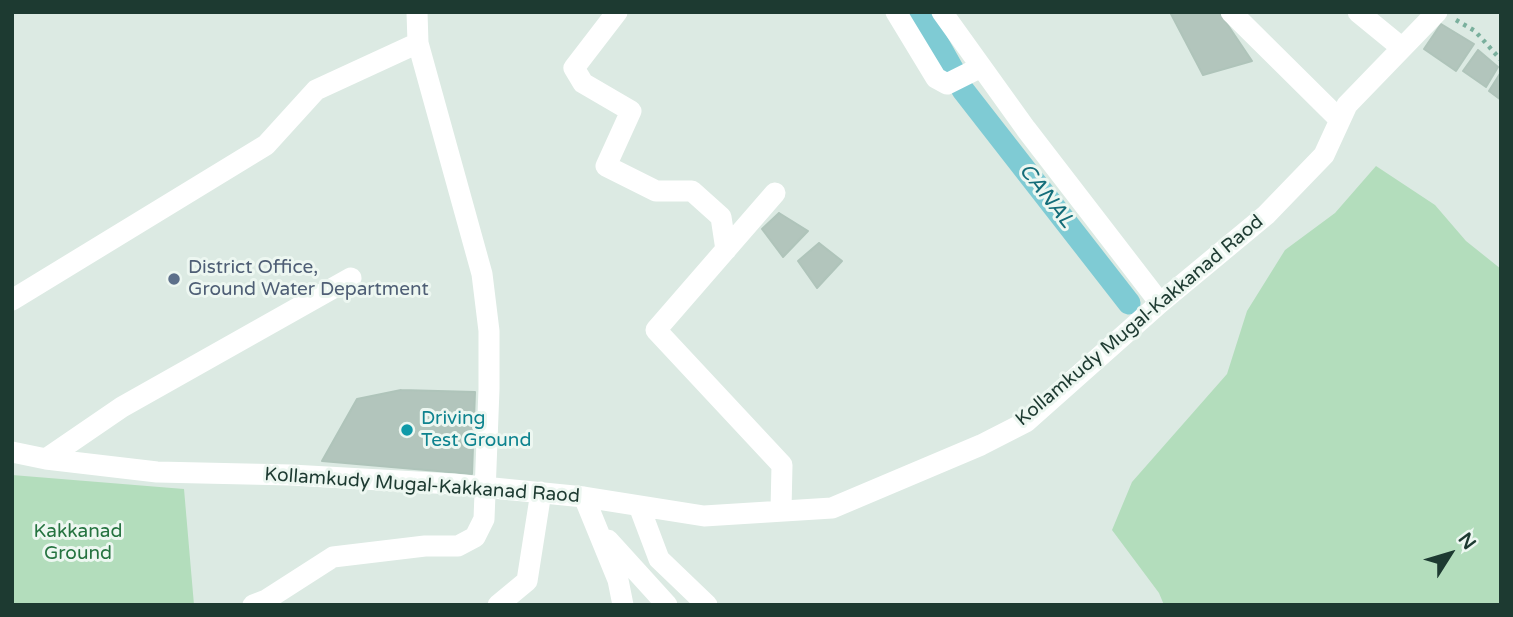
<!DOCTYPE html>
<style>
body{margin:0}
#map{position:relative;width:1513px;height:617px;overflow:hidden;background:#dceae3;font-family:"Varela Round",sans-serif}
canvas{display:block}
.frame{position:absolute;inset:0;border:14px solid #1d3a31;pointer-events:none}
.north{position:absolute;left:1415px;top:519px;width:70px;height:70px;-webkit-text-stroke:5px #edf7f1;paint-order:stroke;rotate:53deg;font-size:19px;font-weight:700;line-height:28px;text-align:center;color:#1d3a31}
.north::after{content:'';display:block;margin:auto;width:24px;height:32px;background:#1d3a31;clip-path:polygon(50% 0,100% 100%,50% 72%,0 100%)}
</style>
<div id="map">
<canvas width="1513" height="617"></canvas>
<div class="frame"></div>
<div class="north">N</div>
</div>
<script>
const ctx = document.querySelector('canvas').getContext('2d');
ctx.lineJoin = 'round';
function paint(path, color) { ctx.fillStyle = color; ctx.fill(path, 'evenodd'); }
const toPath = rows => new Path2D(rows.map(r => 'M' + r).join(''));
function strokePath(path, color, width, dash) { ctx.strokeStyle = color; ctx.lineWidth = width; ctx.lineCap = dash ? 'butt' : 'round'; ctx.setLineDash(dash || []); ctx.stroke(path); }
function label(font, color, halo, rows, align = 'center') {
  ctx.font = font + ' "Varela Round",sans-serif'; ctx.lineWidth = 6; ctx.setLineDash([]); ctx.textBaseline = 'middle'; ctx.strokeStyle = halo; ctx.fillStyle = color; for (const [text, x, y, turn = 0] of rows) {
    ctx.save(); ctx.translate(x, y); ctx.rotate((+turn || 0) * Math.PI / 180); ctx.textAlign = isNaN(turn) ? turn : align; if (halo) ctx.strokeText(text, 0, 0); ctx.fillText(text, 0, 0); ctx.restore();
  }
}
const green = toPath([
 [1376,166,1435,205,1466,241,1501,269,1501,605,1164,605,1159,593,1112,530,1132,482,1227,374,1247,311,1285,250,1335,213],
 [12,475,184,489,194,605,12,605]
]);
const canal = toPath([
 [920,12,955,74],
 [963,90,1129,303]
]);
const building = toPath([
 [1170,12,1219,12,1252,61,1203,75,1170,12],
 [1441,24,1474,44,1456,71,1424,49,1441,24],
 [1478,50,1498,67,1486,87,1463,71,1478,50],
 [1501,72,1501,100,1489,91,1501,72],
 [779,213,808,231,783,257,762,229,779,213],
 [819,243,842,261,817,288,798,261,819,243],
 [401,390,475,392,472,474,322,461,357,399,401,390]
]);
const path = toPath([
 [1456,20,1475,31,1501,60]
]);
const street = toPath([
 [617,12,574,68,583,83,631,111,606,166,656,191,692,191,721,217,726,250],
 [896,12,936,78,947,84,981,67],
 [942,12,1026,129,1160,303],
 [1231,12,1340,120],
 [1358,12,1402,48],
 [775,193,656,330,782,465,781,510],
 [12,300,266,145,316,90,418,43,417,12],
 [12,452,46,459,157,472,291,475,453,484,584,497,704,516,832,508,981,445,1026,422,1160,303,1266,215,1324,155,1347,105,1437,12],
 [46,459,122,407,351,278],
 [584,497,618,580,623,605],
 [639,506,659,559,707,605],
 [608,540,667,605],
 [253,605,266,600,333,557,425,546,458,546,475,537,484,519,489,389,489,331,482,274,418,43],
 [498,605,527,581,541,492]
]);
const markers = [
 [174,279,7,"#5c6f8a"],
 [407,430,7,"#0f9aa8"]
];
const serviceNames = [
 ["District Office,",188,268],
 ["Ground Water Department",188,290]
];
const streetNames = [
 ["Kollamkudy Mugal-Kakkanad Raod",1140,321,-40],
 ["Kollamkudy Mugal-Kakkanad Raod",422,486,4]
];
const cultureNames = [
 ["Driving",421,419],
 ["Test Ground",421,441]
];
const parkNames = [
 ["Kakkanad",78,532],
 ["Ground",78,554]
];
const waterNames = [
 ["CANAL",1046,196,52]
];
paint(green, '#b3ddbc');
strokePath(canal, '#7fcbd4', 23);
paint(building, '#b2c5bc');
strokePath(building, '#afc4ba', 2);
strokePath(path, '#7ab09d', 4.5, [3.5, 5]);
strokePath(street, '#fff', 21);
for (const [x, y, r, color] of markers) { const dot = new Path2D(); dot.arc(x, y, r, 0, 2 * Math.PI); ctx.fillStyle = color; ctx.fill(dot); strokePath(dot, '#edf7f1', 2.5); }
label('19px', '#4e5e75', '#edf7f1', serviceNames, 'left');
label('19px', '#1d3a31', '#edf7f1', streetNames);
label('19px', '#0d838f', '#edf7f1', cultureNames, 'left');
label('19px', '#257340', '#edf7f1', parkNames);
label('italic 21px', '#146d79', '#edf7f1', waterNames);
</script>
